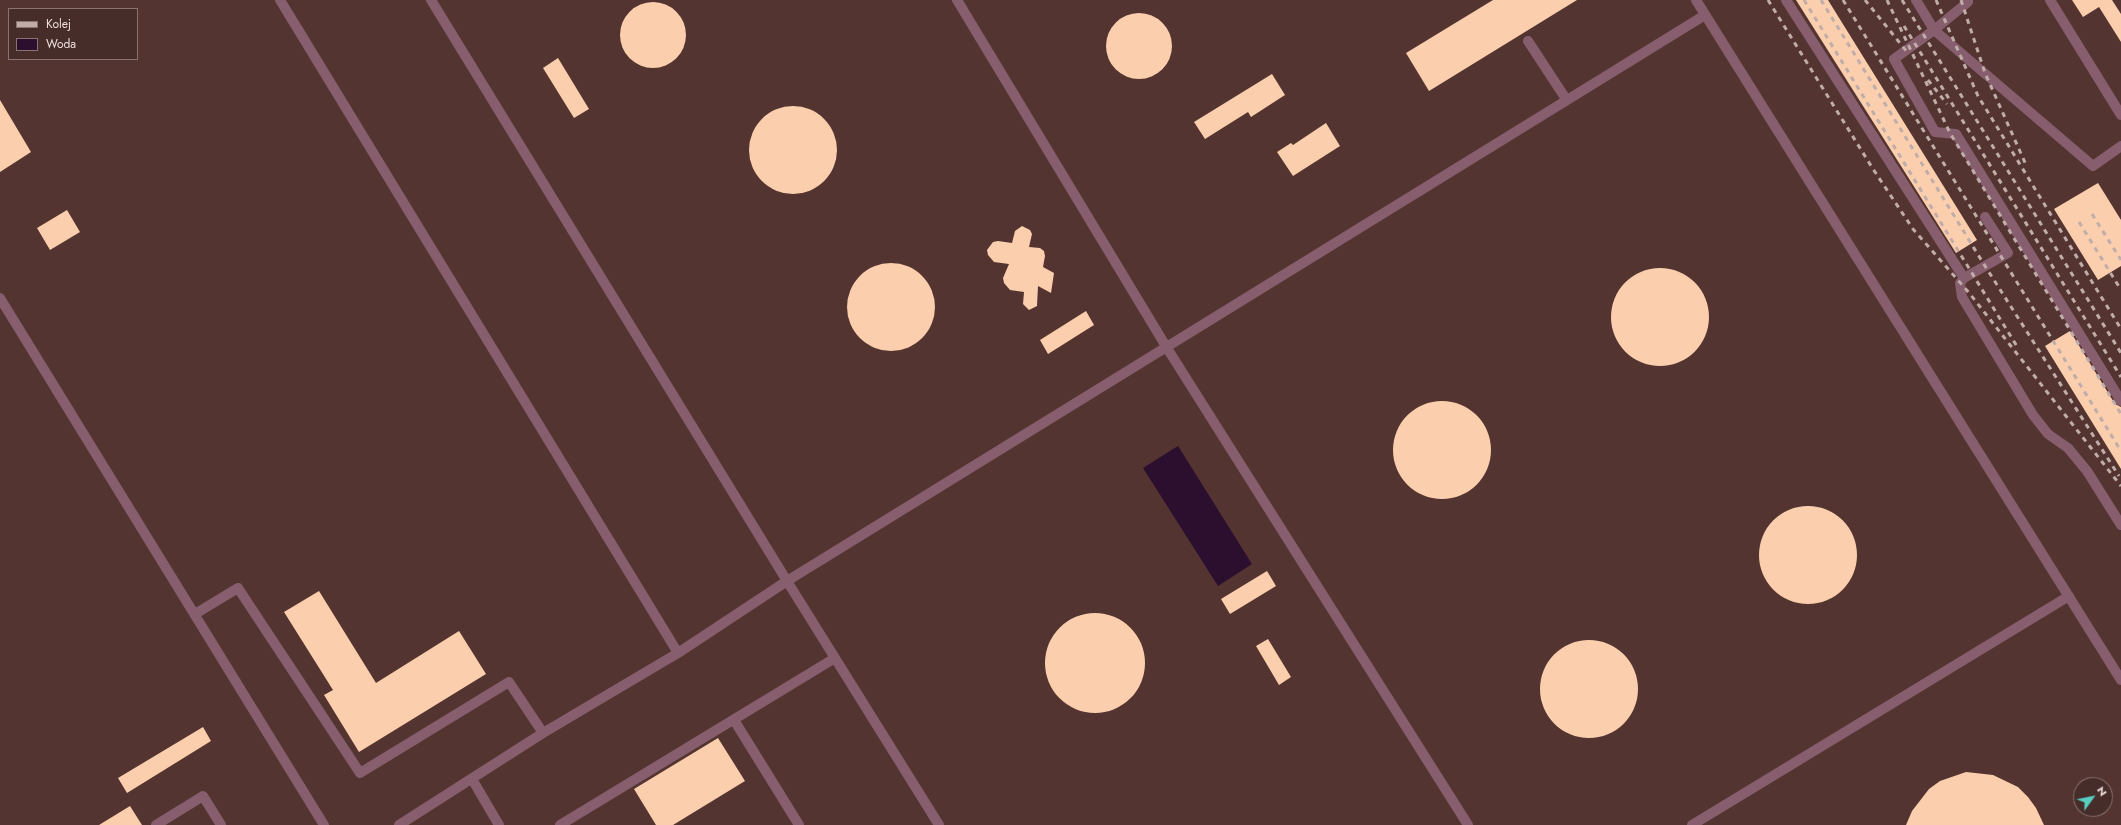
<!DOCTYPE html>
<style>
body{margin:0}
#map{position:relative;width:2121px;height:825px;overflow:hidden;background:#462d2a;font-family:Jost,sans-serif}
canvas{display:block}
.legend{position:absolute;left:8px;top:8px;width:130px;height:52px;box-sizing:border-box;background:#462d2a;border:1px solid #897371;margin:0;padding:5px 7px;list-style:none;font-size:12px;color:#eedddb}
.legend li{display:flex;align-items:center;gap:8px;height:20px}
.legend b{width:20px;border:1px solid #897371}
.north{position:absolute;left:2073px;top:777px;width:40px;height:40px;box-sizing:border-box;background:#462d2a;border:1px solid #897371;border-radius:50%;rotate:57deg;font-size:11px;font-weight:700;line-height:16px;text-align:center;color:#eedddb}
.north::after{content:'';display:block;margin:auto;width:14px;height:18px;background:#57cec1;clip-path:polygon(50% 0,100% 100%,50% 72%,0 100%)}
</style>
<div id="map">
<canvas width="2121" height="825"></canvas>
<ul class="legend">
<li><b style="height:5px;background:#c0adaa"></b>Kolej</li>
<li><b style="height:11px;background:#2c0f2e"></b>Woda</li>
</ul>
<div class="north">N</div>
</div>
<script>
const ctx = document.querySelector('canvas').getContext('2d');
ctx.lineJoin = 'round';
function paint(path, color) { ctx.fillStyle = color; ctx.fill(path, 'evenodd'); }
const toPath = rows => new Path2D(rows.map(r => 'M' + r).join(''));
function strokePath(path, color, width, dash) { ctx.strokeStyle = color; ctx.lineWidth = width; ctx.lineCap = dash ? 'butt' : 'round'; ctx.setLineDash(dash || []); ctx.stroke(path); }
const built = toPath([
 [0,0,2121,0,2121,825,0,825],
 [9,9,137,9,137,59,9,59],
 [2081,785,2105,785,2105,809,2081,809]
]);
const water = toPath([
 [1178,446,1252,564,1218,586,1143,468]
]);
const building = toPath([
 [1493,0,1577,0,1429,91,1406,53],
 [1796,0,1828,0,1977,240,1956,253],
 [2072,0,2112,0,2121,14,2121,42,2099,7,2083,17],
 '620 35a33 33 0 1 1 66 0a33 33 0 1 1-66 0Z',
 '1106 46a33 33 0 1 1 66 0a33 33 0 1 1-66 0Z',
 [558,58,589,109,574,118,543,68],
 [1272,74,1285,95,1251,117,1248,112,1205,139,1194,122],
 [0,100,31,152,0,172],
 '749 150a44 44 0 1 1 88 0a44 44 0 1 1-88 0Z',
 [1326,123,1340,146,1293,176,1277,152,1291,143,1293,145],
 [2098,183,2121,220,2121,266,2098,280,2054,209],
 [67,210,80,232,50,250,37,228],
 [1022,226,1030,230,1032,234,1029,247,1040,248,1044,251,1045,256,1043,267,1054,273,1051,293,1038,286,1037,306,1029,310,1023,304,1024,292,1010,290,1004,283,1003,278,1009,264,994,262,988,255,987,250,993,242,998,241,1012,243,1015,231],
 '847 307a44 44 0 1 1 88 0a44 44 0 1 1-88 0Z',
 '1611 317a49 49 0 1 1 98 0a49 49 0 1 1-98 0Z',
 [1086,311,1094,325,1048,354,1040,340],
 [2070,331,2115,404,2121,407,2121,469,2045,346],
 '1393 450a49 49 0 1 1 98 0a49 49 0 1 1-98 0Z',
 '1759 555a49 49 0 1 1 98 0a49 49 0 1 1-98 0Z',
 [1267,571,1276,586,1230,614,1221,599],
 [319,591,376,683,459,631,486,674,359,752,324,695,333,690,284,612],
 '1045 663a50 50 0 1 1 100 0a50 50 0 1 1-100 0Z',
 [1268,639,1291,677,1279,685,1256,646],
 '1540 689a49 49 0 1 1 98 0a49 49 0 1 1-98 0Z',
 [203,727,211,741,127,793,118,778],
 [718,738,745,781,673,825,656,825,634,789],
 [1966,772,1993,775,2018,787,2028,797,2036,808,2044,825,1906,825,1912,811,1929,789,1940,781],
 [130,806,142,825,99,825]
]);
const service = toPath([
 [280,0,678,653],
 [431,0,787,581,939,825],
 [957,0,1167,348,1468,825],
 [1696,0,2121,680],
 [1786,0,1964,278,2008,253,1985,217],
 [1916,0,1934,30,2093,166,2121,146],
 [1968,0,1968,2,1934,30,1894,59,1935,132,1956,134,2121,401],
 [2050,0,2121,115],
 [1528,41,1566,99],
 [1964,278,1960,283,1962,297,2033,415,2048,434,2068,448,2087,471,2121,525],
 [0,298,324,825],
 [195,614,238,588,360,773,509,682,543,733],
 [734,720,799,825],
 [472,779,499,825],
 [156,825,203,796,221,825],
 [399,825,543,733,678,653,787,581,1705,15],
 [560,825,835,658],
 [1692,825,2069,596]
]);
const rail = toPath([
 [1768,0,1873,169,1913,229,1970,294,2121,486],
 [1804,0,2018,348],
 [1821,0,1985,266,2119,476],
 [1843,0,2121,451],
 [1865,0,1908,53],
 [1887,0,1950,133,2121,414],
 [1902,0,2121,353],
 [1936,0,1978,96,2121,329],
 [1961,0,1985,73,2027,167],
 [1904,26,2121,377],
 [1928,80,1947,104],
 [2092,214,2121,260],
 [2079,222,2121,290]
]);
paint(built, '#543430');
paint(water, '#2c0f2e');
paint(building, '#fbcfad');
strokePath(service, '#875e6d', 10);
strokePath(rail, '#c0adaa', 3, [5, 5]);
</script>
